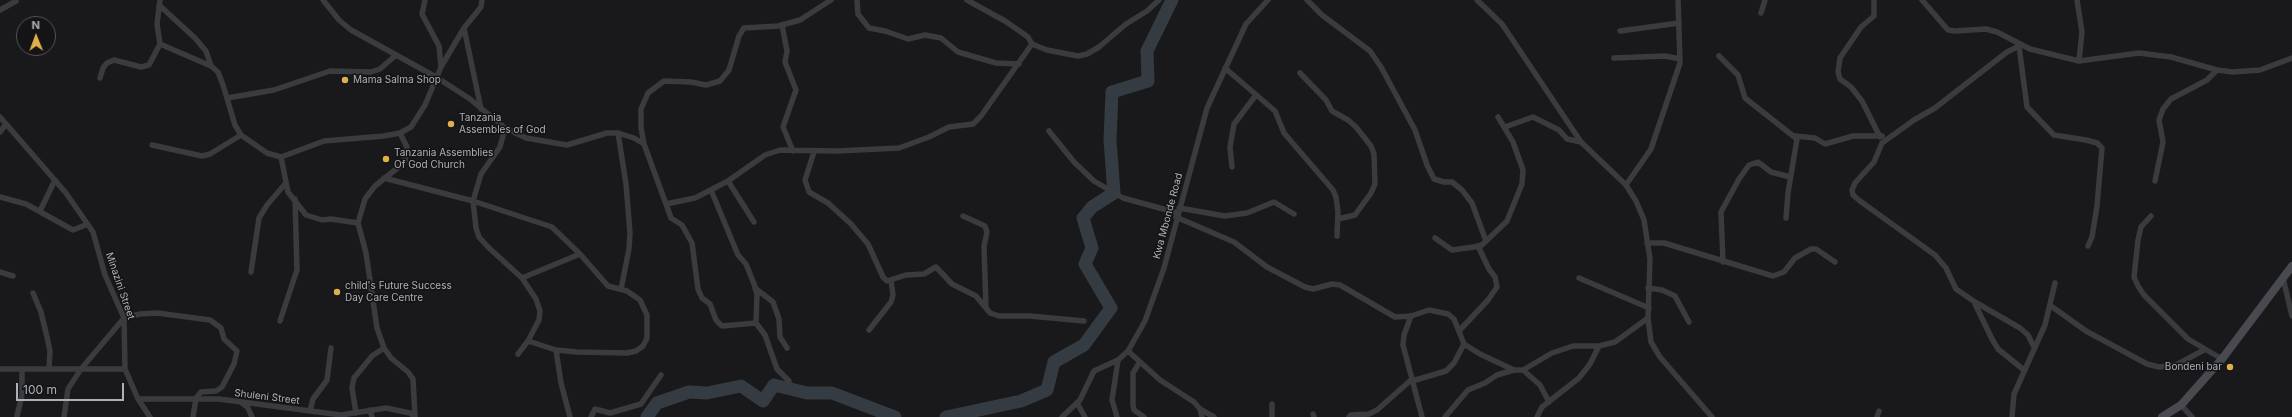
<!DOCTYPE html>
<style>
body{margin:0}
#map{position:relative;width:2292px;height:417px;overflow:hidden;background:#19191b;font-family:Inter,sans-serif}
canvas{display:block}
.north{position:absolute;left:16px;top:16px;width:40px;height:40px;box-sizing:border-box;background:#141416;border:1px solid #515257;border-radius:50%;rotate:359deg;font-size:11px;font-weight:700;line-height:16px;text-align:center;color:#adb0b9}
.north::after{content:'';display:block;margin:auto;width:14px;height:18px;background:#dfaf4c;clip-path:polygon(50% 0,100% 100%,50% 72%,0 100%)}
.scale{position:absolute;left:16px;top:383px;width:108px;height:18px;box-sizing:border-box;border:2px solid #adb0b9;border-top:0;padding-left:5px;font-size:12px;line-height:14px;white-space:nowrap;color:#adb0b9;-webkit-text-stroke:3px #141416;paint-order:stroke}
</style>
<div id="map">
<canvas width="2292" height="417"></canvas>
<div class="north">N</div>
<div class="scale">100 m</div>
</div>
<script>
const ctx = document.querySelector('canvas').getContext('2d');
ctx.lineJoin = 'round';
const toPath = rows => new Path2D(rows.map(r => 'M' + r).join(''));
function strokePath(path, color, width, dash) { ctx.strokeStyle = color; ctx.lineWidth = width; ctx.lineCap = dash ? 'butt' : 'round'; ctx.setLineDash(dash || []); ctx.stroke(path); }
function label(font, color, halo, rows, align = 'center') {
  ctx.font = font + ' Inter,sans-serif'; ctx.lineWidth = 3; ctx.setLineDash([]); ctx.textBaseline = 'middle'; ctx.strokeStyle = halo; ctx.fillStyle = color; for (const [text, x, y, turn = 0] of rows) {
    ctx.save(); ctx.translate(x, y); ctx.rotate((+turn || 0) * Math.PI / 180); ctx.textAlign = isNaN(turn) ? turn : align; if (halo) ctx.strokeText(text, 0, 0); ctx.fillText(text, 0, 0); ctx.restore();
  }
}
const river = toPath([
 [647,417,657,403,689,392,707,393,741,386,763,401,774,385,807,393,832,393,895,417],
 [946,417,1021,401,1047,390,1054,362,1084,345,1111,308,1085,264,1092,248,1083,218,1092,207,1114,193,1110,140,1112,92,1148,81,1147,51,1172,0]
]);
const street = toPath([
 [160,0,157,24,160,44,211,66,218,72,223,85,235,125,241,135,267,153,281,157,324,141,384,136,400,133,411,127,425,105,441,67,464,28,481,7,482,0],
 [323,0,339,20,351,30,436,77,470,99,505,128,526,138,567,145,607,133,618,133,634,138,644,144],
 [425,0,422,14,439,46,441,67],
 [857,0,858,14,869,28,885,31,908,39,925,35,941,38,958,52,996,63,1019,64],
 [967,0,1005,21,1028,37,1032,44,1047,50,1078,56,1087,54,1099,47,1126,24,1147,11,1159,0],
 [1307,0,1322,15,1370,51,1381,67,1415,130,1427,165,1434,179,1444,182,1452,182,1462,190,1472,203,1486,241],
 [1477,0,1502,24,1581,142,1626,185,1636,201,1644,220,1650,259,1648,318,1651,342,1660,357,1712,417],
 [1874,0,1874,16,1861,27,1840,58,1838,72,1840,79,1851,87,1862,101,1880,137],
 [1922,0,1948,30,1955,31,1986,29,1997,32,2030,49,2079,61,2139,53,2171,57,2217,70,2233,72,2260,70,2292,58],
 [2077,0,2082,32,2079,61],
 [159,5,195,38,206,51,211,66],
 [0,10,16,1],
 [1761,13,1765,0],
 [782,25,787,51,785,62,796,90,783,127,793,151],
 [464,28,481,109],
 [1620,31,1679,23],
 [2021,45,2007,52,1935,108,1914,120,1882,143,1874,162,1855,183,1852,190,1853,195,1860,201,1935,255,1946,268,1956,289,1975,302,2020,328,2028,335,2034,347],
 [2019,46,2027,107,2054,135,2086,140,2097,143,2102,148,2097,206,2092,237,2088,246],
 [1719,56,1738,75,1745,98,1797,139,1788,193,1786,218],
 [1614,58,1665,56,1680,59],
 [1225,68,1275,111,1284,133,1333,190,1336,197,1338,212,1337,236],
 [1300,73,1326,100,1332,111,1348,120,1356,127,1371,146,1374,154,1375,184,1371,193,1355,215,1338,219],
 [100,78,103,68,107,63,114,60,141,67,149,65,160,44],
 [227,98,274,90,330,71,371,72,380,69,396,55],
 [0,117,66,193,93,232,105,275,124,318,125,369,138,399,150,417],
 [1505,127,1533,117,1559,130,1567,139,1581,142],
 [505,128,500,147,481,174,473,201,476,228,479,237,488,247,522,278,536,299,540,311,539,320,528,341,518,354],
 [1049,131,1074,162,1094,181,1123,198,1178,213],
 [0,132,6,124],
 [400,133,407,147,405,161,400,166,375,186,365,199,358,223,366,253,377,328,384,348,391,358,408,372,413,379,415,417],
 [618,133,626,184,630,233,629,249,621,289],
 [1795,136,1815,138,1825,144,1853,136,1882,136],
 [152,145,202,156,210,154,241,135],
 [814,152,805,180,809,192,828,203,851,224,868,244,883,277,887,281,906,275,924,274,936,267,952,284,976,296,990,313,999,316,1030,316,1084,321],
 [281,157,288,192,306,215,322,220,331,219,358,223],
 [1232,167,1230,147,1234,124,1256,95],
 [384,178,473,201,552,227,580,254,608,286,627,291,640,300,647,315,647,338,643,346,636,351,627,353,577,352,556,350,528,341],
 [728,181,754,222],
 [2155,181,2163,142,2159,120,2163,109,2171,99,2207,80,2217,70],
 [1626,185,1651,149,1680,63,1678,0],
 [711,190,738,255,746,264,754,284,757,294,756,323,765,335,777,369,789,381],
 [0,197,26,204,73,230,88,224],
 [666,204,695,198,728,181,765,155,780,150,837,151,899,148,929,137,949,127,973,124,981,116,1032,44],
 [1179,208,1225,216,1247,213,1274,202,1294,214],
 [40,211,55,180],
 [963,216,985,226,987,232,984,246,986,308],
 [2151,216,2141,227,2138,240,2134,277,2138,286,2144,295,2188,339,2222,359],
 [1176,217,1234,242,1267,267,1305,287,1313,289,1332,284,1340,285,1395,317,1411,316,1429,310,1448,314,1454,319,1464,344,1480,354,1514,370,1523,370,1552,353,1573,346,1599,346,1615,342,1648,318],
 [1435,238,1452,250,1474,247,1482,245,1507,221,1522,184,1523,170,1513,142,1498,117],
 [1647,243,1664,243,1773,276,1784,272,1795,258,1811,249,1816,249,1835,262],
 [1723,262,1721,212,1739,179,1749,165,1758,162,1771,172,1790,177],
 [0,272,13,276],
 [251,272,259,218,267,205,285,184],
 [522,278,580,254],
 [1579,278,1649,308],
 [2283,278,2292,316],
 [755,288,773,302,779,319,780,337,787,348],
 [1648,288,1662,290,1675,296,1689,322],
 [33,293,41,312,47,337,50,351,49,369],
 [1975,304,1992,339,1998,349,2024,370],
 [2051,306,2086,331,2147,364,2159,367,2176,365,2204,350],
 [1411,316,1404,335,1403,345,1422,417],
 [280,321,297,270,295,199],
 [756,323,722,326,716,320,710,304,702,298,698,289,692,243,682,225,671,218,666,204,644,144,641,128,641,109,648,93,664,81,691,82,706,85,720,81,729,70,739,36,744,28,778,26,800,20,831,0],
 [869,330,891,302,893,295,891,280],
 [1459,331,1488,300,1497,287,1495,277,1489,269,1478,246],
 [556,350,561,383,570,417],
 [1128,351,1160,380,1194,402,1200,409,1202,417],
 [1139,363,1133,373,1133,405,1134,410,1144,417],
 [0,369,125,369],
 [1523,370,1540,385,1549,402],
 [1412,381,1446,371,1454,363,1464,344],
 [138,399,219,399,341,415,386,408,410,413,415,417],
 [242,403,248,408,252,417],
 [1077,403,1085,417],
 [2181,405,2192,417],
 [1200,409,1214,417],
 [370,410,372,417],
 [310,411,313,399,327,380,331,348],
 [356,413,352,388,354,378,372,356,384,348],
 [1313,414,1314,417],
 [17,416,22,395,22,370],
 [64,417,68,389,81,369,124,318,140,314,157,313,210,320,221,328,224,339,237,351,234,364,222,387,216,391,201,392,196,398],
 [193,417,196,398],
 [591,417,595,409,610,413,641,404,661,375],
 [1062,417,1080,400,1094,371,1118,360,1128,351,1145,321,1164,268,1207,108,1246,24,1268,0],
 [1117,417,1112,400,1118,360],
 [1272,417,1272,404],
 [1349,417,1351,415,1369,414,1377,410,1411,380],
 [1445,417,1468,390,1485,383,1497,375,1514,370],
 [1537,417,1542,407,1579,378,1590,364,1599,346],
 [1877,417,1879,411],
 [2012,417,2014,394,2045,325,2055,283]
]);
const secondary = toPath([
 [2162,417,2181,405,2222,359,2292,266]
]);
const markers = [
 [345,80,4,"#dfaf4c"],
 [451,124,4,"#dfaf4c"],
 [386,159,4,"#dfaf4c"],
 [337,292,4,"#dfaf4c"],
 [2230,367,4,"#dfaf4c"]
];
const poiNames = [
 ["Mama Salma Shop",353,80],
 ["Tanzania",459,118],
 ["Assembles of God",459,130],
 ["Tanzania Assemblies",394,153],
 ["Of God Church",394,165],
 ["child's Future Success",345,286],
 ["Day Care Centre",345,298],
 ["Bondeni bar",2222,367,"right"]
];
const streetNames = [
 ["Kwa Mbonde Road",1168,216,-75],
 ["Minazini Street",120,286,71],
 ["Shuleni Street",267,397,7]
];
strokePath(river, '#343b42', 13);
strokePath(street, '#3a3b3f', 5.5);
strokePath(secondary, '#484a4f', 8);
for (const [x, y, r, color] of markers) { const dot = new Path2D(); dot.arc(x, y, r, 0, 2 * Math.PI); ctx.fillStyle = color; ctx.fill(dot); strokePath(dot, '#141416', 1.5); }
label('10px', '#adb0b9', '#141416', poiNames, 'left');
label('10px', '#adb0b9', '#141416', streetNames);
</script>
